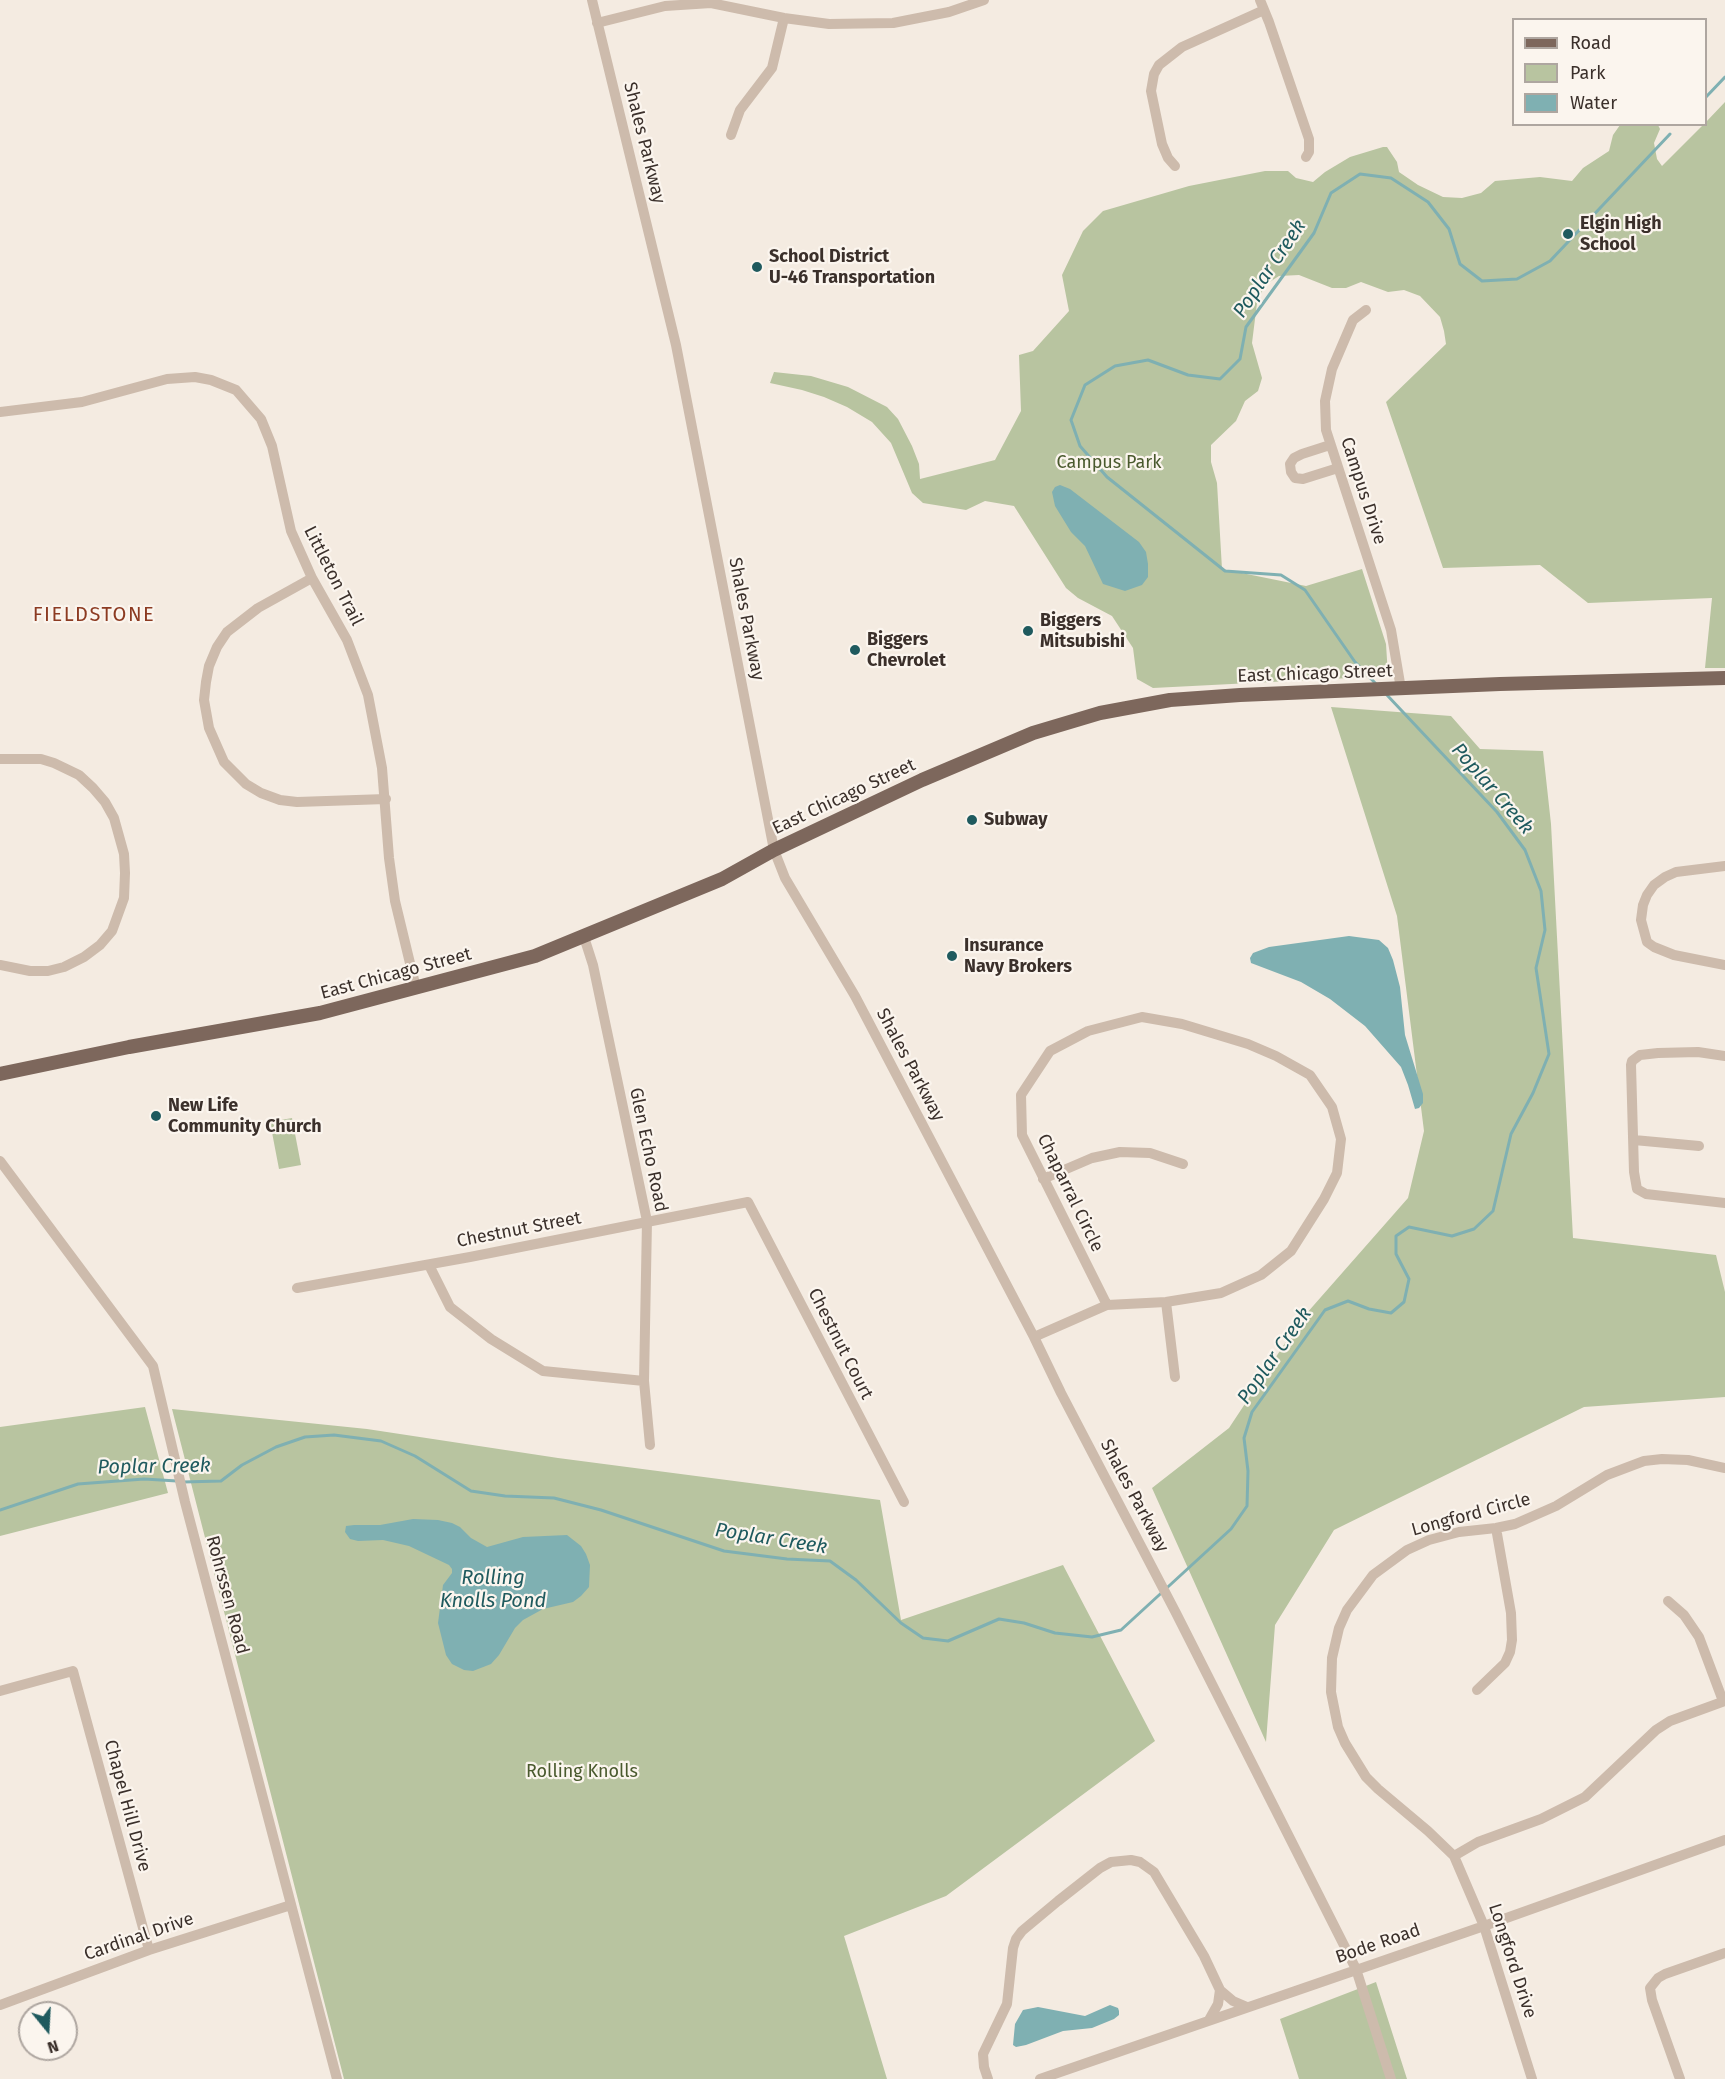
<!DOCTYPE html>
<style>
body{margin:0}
#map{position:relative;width:1725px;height:2079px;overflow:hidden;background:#f4ebe1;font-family:"Fira Sans",sans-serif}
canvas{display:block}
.legend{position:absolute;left:1512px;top:18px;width:195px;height:108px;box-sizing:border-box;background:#fbf5ee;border:2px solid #aea6a0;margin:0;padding:8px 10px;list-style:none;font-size:18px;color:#3b302b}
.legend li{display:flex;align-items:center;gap:12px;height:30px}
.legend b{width:30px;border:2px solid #aea6a0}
.north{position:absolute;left:18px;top:2001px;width:60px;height:60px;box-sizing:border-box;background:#fbf5ee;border:2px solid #aea6a0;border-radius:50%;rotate:162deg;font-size:16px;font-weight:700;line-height:24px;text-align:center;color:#3b302b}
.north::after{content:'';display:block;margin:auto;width:21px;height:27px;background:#1f5a5e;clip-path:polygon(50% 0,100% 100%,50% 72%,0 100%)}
</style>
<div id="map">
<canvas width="1725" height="2079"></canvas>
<ul class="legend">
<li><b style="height:8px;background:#7d675c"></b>Road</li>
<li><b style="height:16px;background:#b8c4a0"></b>Park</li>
<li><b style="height:16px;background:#7fb0b2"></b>Water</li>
</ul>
<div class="north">N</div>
</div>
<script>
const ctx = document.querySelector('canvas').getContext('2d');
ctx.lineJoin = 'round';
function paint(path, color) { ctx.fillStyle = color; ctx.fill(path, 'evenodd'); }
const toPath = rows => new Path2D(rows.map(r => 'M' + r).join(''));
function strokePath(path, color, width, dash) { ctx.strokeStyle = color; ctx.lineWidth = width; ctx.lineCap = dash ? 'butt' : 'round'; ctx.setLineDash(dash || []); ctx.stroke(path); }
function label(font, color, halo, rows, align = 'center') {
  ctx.font = font + ' "Fira Sans",sans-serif'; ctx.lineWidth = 4.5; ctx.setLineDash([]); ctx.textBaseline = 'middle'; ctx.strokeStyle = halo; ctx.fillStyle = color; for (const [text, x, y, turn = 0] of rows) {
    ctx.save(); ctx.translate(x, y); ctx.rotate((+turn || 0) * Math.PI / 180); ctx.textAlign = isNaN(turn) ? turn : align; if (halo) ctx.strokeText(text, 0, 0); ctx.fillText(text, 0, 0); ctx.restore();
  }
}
const green = toPath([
 [1725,102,1725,668,1705,668,1712,598,1588,603,1540,565,1443,568,1386,402,1446,344,1444,331,1440,317,1420,296,1404,290,1388,292,1361,282,1346,288,1332,288,1299,275,1279,276,1265,285,1257,303,1252,343,1262,378,1258,391,1245,401,1236,421,1211,445,1211,462,1217,483,1222,569,1306,586,1362,569,1386,644,1388,676,1153,688,1137,679,1133,648,1112,616,1078,598,1066,588,1014,506,985,501,966,510,923,503,912,493,891,443,872,422,847,407,824,397,802,390,770,383,774,372,811,376,848,387,887,407,898,419,912,446,919,464,920,479,995,460,1021,411,1019,355,1033,351,1069,311,1062,275,1083,231,1103,211,1189,186,1265,171,1288,171,1296,178,1313,182,1325,172,1350,157,1383,147,1387,147,1397,162,1399,172,1418,185,1443,197,1462,198,1481,193,1495,181,1540,177,1572,181,1583,168,1609,151,1613,135,1620,125,1658,125,1660,129,1654,143,1657,159,1662,166,1703,125,1706,124,1706,122],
 [1331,707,1451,716,1480,749,1543,751,1551,824,1573,1238,1716,1255,1725,1292,1725,1397,1584,1407,1334,1530,1275,1625,1266,1742,1152,1488,1229,1428,1299,1322,1408,1198,1424,1131,1397,916],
 [292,1118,301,1165,279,1169,270,1122],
 [145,1407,168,1493,0,1536,0,1427],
 [172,1409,367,1429,558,1458,880,1500,901,1620,1063,1565,1155,1741,946,1896,844,1936,887,2079,344,2079],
 [1376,1982,1407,2079,1299,2079,1280,2019]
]);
const water = toPath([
 [1060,485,1070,489,1139,542,1146,552,1148,564,1148,577,1142,585,1125,591,1103,584,1085,546,1071,532,1055,506,1052,492,1055,487],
 [1349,936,1379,940,1388,948,1393,960,1400,987,1405,1035,1423,1094,1423,1103,1419,1108,1415,1109,1408,1085,1401,1067,1365,1026,1330,999,1301,982,1251,963,1250,958,1253,953,1269,947],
 [413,1519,438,1520,452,1523,460,1527,471,1538,487,1547,523,1537,567,1535,581,1546,586,1554,590,1565,589,1587,581,1596,573,1602,543,1609,523,1620,515,1628,499,1655,491,1664,473,1671,464,1670,452,1664,446,1655,438,1623,443,1585,452,1573,452,1569,449,1565,409,1546,383,1540,358,1541,350,1539,345,1532,346,1526,354,1525,380,1525],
 [1110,2005,1118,2008,1119,2011,1119,2015,1114,2019,1092,2028,1063,2031,1026,2045,1016,2047,1013,2045,1015,2024,1023,2010,1038,2007,1085,2016]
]);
const stream = toPath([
 [1706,97,1725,77],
 [1377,685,1355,662,1305,590,1281,575,1225,571,1107,477,1080,446,1071,420,1085,385,1115,366,1148,360,1188,375,1220,379,1240,359,1246,327,1314,233,1331,193,1360,174,1391,178,1428,202,1449,229,1460,264,1482,281,1517,279,1550,261,1670,134],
 [183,1482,221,1481,242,1465,276,1447,305,1437,334,1435,381,1441,415,1456,471,1491,505,1496,554,1498,601,1510,724,1551,787,1559,830,1561,856,1580,901,1623,923,1638,948,1641,999,1619,1024,1623,1055,1633,1092,1637,1121,1630,1231,1529,1247,1506,1248,1471,1244,1438,1252,1412,1325,1310,1348,1301,1369,1309,1391,1313,1404,1302,1409,1279,1396,1254,1396,1236,1409,1227,1452,1236,1474,1229,1493,1211,1511,1134,1533,1093,1549,1054,1536,968,1545,930,1541,891,1525,850,1497,812,1386,694],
 [0,1510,78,1484,144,1479,177,1481]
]);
const minor = toPath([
 [592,0,676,345,774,850,785,878,855,996,1034,1337,1061,1393,1176,1613,1356,1969,1391,2079],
 [1260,0,1269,22,1309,139,1309,152,1306,157],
 [597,23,665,6,711,3,784,18,829,24,893,23,949,12,984,0],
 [731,135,740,110,772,68,784,18],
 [1175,166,1168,158,1162,144,1151,91,1154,74,1159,65,1182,47,1264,10],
 [1366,310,1353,320,1332,369,1325,401,1326,430,1391,630,1401,689],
 [0,412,82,402,167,379,195,377,211,380,236,390,261,419,272,446,291,531,312,578,347,640,368,695,382,768,389,858,395,901,416,988],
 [1330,445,1302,454,1294,458,1290,464,1291,472,1295,478,1303,479,1338,468],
 [312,578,258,608,227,632,217,647,209,666,206,682,204,700,209,728,224,762,246,784,261,793,280,800,297,802,386,799],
 [0,759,41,759,54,763,79,775,93,788,105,802,114,818,124,854,125,873,124,898,112,931,100,945,84,957,64,967,48,971,30,971,0,965],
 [1725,866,1676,872,1665,877,1654,885,1647,895,1643,905,1641,920,1647,942,1654,947,1674,955,1725,965],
 [584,937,593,965,647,1221,644,1381,650,1445],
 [1142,1017,1182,1024,1248,1044,1276,1056,1310,1075,1332,1107,1341,1139,1337,1173,1324,1199,1291,1251,1261,1275,1221,1293,1166,1302,1107,1305,1022,1135,1021,1095,1050,1051,1088,1031,1142,1017],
 [1725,1056,1698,1052,1658,1053,1640,1055,1632,1061,1631,1065,1634,1172,1637,1189,1646,1194,1725,1203],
 [1634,1140,1699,1146],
 [0,1161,153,1366,185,1502,337,2079],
 [1043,1179,1092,1158,1120,1152,1150,1153,1183,1164],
 [429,1265,450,1307,491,1339,543,1371,644,1381],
 [297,1288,470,1257,748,1202,904,1502],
 [1166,1302,1175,1377],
 [1034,1337,1107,1305],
 [1668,1601,1684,1615,1699,1637,1723,1701],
 [1477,1690,1505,1663,1510,1652,1512,1640,1511,1613,1496,1528],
 [0,1691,73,1671,149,1950],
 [1454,1856,1478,1842,1541,1819,1585,1797,1656,1730,1670,1721,1725,1701],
 [0,2005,149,1950,291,1905],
 [1209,2020,1218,2004,1220,1990],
 [988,2079,984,2067,983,2054,1007,2004,1013,1948,1016,1939,1022,1931,1058,1901,1100,1868,1111,1862,1131,1860,1140,1862,1154,1872,1204,1956,1220,1990,1233,2001,1247,2007],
 [1040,2079,1484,1926,1725,1840],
 [1532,2079,1484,1926,1454,1856,1428,1831,1378,1789,1366,1777,1345,1743,1338,1727,1331,1692,1332,1658,1339,1628,1347,1610,1373,1575,1407,1550,1429,1540,1459,1532,1496,1528,1515,1524,1556,1506,1607,1475,1644,1461,1662,1459,1688,1460,1725,1468],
 [1680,2079,1652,2000,1650,1988,1658,1978,1665,1974,1725,1953]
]);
const major = toPath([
 [0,1074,129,1047,320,1013,535,956,722,879,774,850,922,780,1033,733,1100,713,1170,700,1240,695,1500,684,1725,678]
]);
const markers = [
 [1568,234,6,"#1f5a5e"],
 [757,267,6,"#1f5a5e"],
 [1028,631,6,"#1f5a5e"],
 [855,650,6,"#1f5a5e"],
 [972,820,6,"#1f5a5e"],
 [952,956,6,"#1f5a5e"],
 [156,1116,6,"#1f5a5e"]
];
const streetNames = [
 ["Shales Parkway",644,143,76],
 ["Campus Drive",1363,491,72],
 ["Littleton Trail",333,576,63],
 ["Shales Parkway",746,619,79],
 ["East Chicago Street",1315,674,-2],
 ["East Chicago Street",844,797,-25],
 ["East Chicago Street",396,974,-15],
 ["Shales Parkway",910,1065,62],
 ["Glen Echo Road",648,1150,78],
 ["Chaparral Circle",1070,1193,64],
 ["Chestnut Street",519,1230,-11],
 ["Chestnut Court",840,1344,63],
 ["Shales Parkway",1134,1496,62],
 ["Longford Circle",1471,1515,-15],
 ["Rohrssen Road",227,1595,75],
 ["Chapel Hill Drive",127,1806,75],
 ["Cardinal Drive",139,1937,-19],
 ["Bode Road",1378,1944,-19],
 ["Longford Drive",1512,1961,72]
];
const poiNames = [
 ["Elgin High",1580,224],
 ["School",1580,245],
 ["School District",769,257],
 ["U-46 Transportation",769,278],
 ["Biggers",1040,621],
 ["Mitsubishi",1040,642],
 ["Biggers",867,640],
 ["Chevrolet",867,661],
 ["Subway",984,820],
 ["Insurance",964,946],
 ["Navy Brokers",964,967],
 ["New Life",168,1106],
 ["Community Church",168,1127]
];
const parkNames = [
 ["Campus Park",1109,463],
 ["Rolling Knolls",582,1772]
];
const waterNames = [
 ["Poplar Creek",1270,269,-56],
 ["Poplar Creek",1492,789,49],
 ["Poplar Creek",1275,1356,-55],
 ["Poplar Creek",154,1467,-1],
 ["Poplar Creek",771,1539,9],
 ["Rolling",493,1578],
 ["Knolls Pond",493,1601]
];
const neighbourhoodNames = [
 ["FIELDSTONE",94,615]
];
paint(green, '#b8c4a0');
paint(water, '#7fb0b2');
strokePath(stream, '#7fb0b2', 3);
strokePath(minor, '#cdbbac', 10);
strokePath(major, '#7d675c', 14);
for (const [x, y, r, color] of markers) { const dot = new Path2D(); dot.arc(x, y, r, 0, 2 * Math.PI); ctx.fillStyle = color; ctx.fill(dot); strokePath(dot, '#fbf5ee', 2); }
label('18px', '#3b302b', '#fbf5ee', streetNames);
label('bold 18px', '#3b302b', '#fbf5ee', poiNames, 'left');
label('18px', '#4a5a2e', '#fbf5ee', parkNames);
label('italic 20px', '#1f5a5e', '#fbf5ee', waterNames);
ctx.letterSpacing = '1.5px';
label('20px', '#8c3b22', '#fbf5ee', neighbourhoodNames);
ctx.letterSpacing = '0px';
</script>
